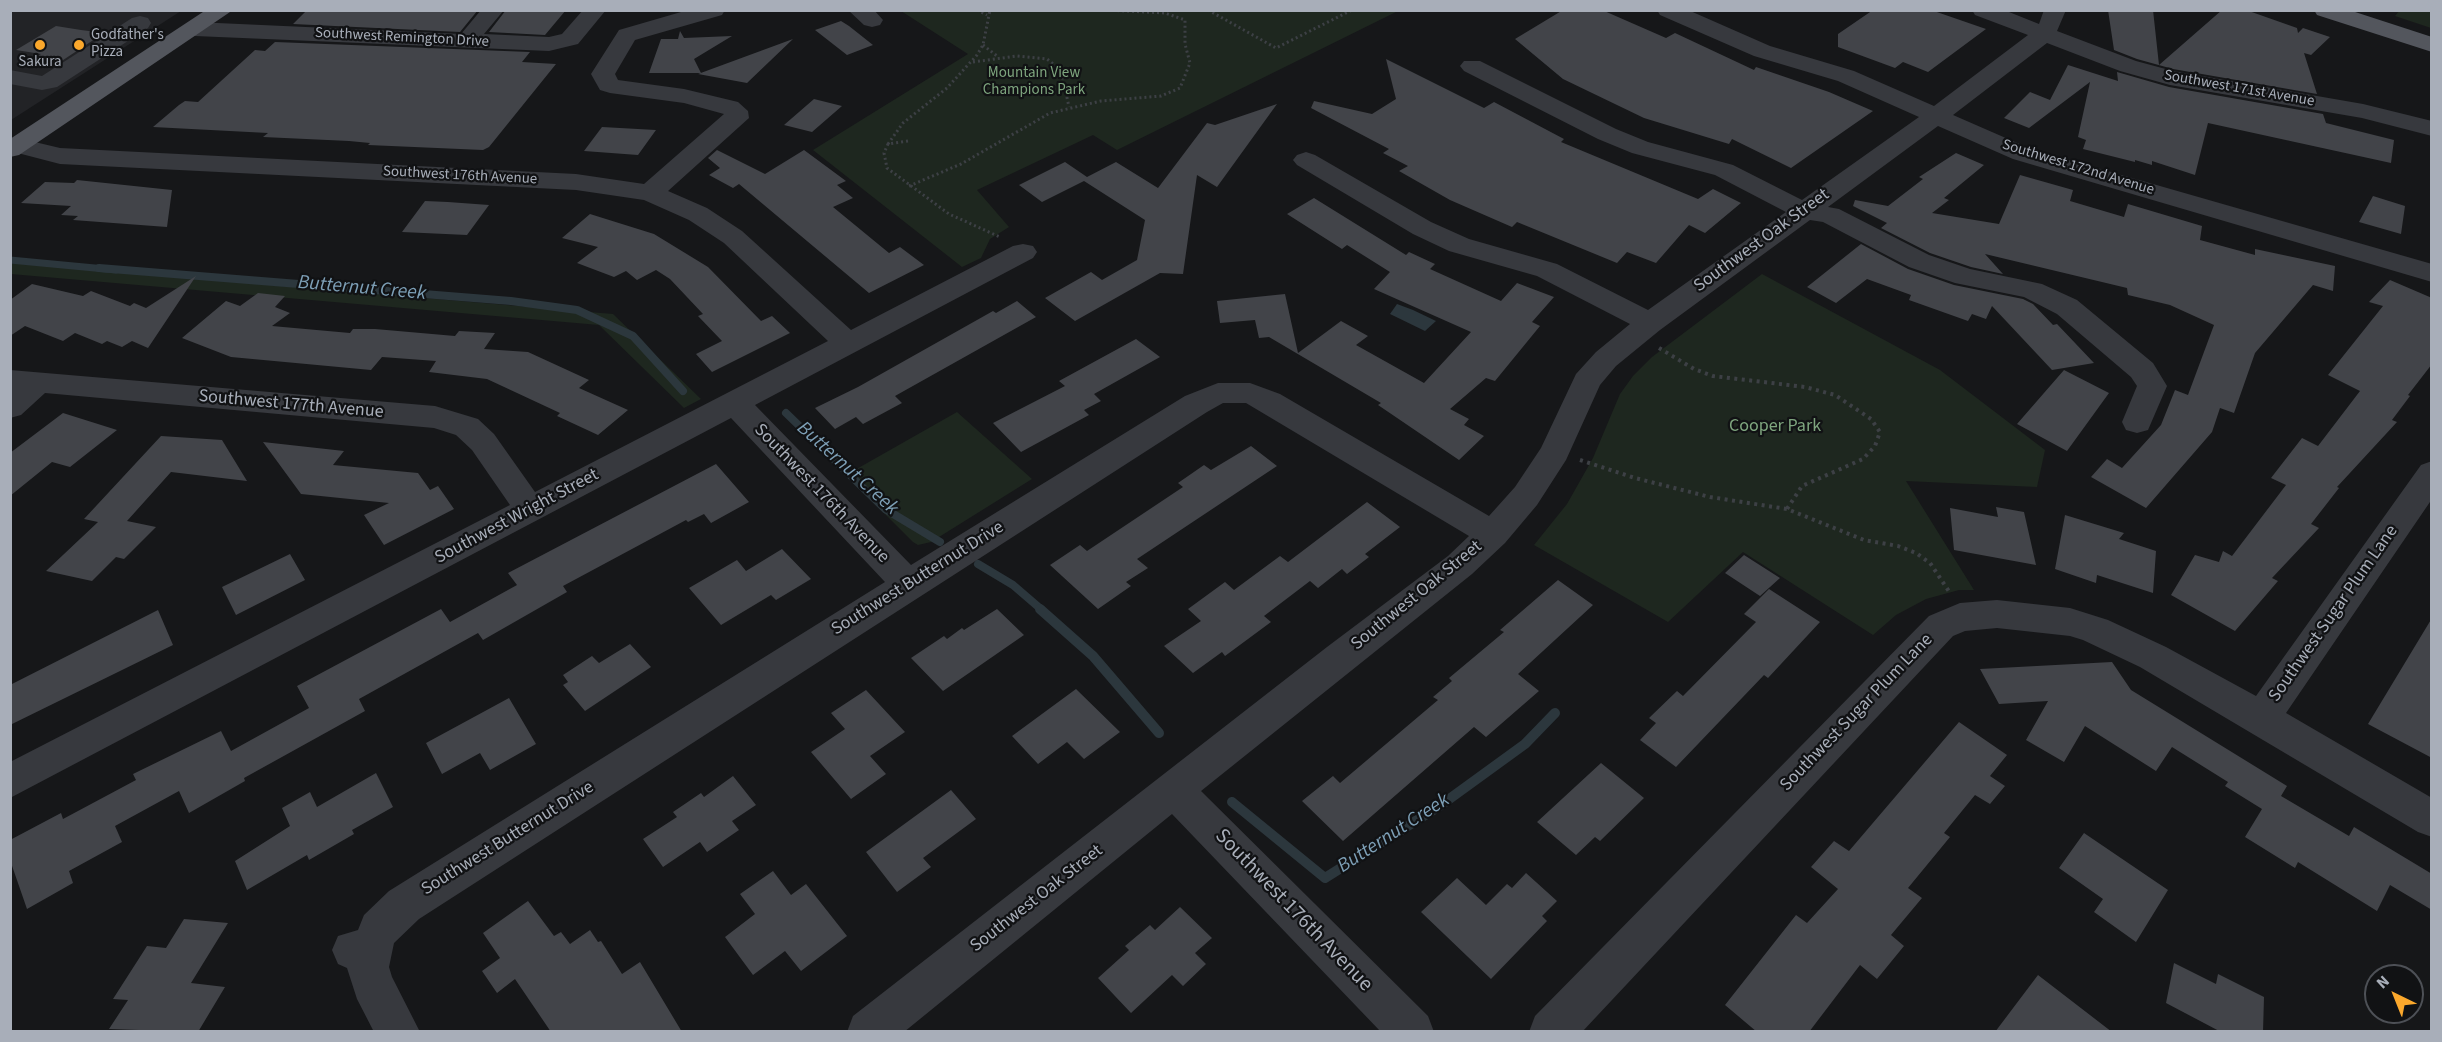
<!DOCTYPE html>
<style>
body{margin:0}
#map{position:relative;width:2442px;height:1042px;overflow:hidden;background:#161719;font-family:"Source Sans 3",sans-serif}
canvas{display:block}
.frame{position:absolute;inset:0;border:12px solid #a8aeb9;pointer-events:none}
.north{position:absolute;left:2364px;top:964px;width:60px;height:60px;box-sizing:border-box;background:#111214;border:2px solid #4d5056;border-radius:50%;rotate:317deg;font-size:16px;font-weight:700;line-height:24px;text-align:center;color:#a8aeb9}
.north::after{content:'';display:block;margin:auto;width:21px;height:27px;background:#fba82c;clip-path:polygon(50% 0,100% 100%,50% 72%,0 100%)}
</style>
<div id="map">
<canvas width="2442" height="1042"></canvas>
<div class="frame"></div>
<div class="north">N</div>
</div>
<script>
const ctx = document.querySelector('canvas').getContext('2d');
ctx.lineJoin = 'round';
function paint(path, color) { ctx.fillStyle = color; ctx.fill(path, 'evenodd'); }
const toPath = rows => new Path2D(rows.map(r => 'M' + r).join(''));
function strokePath(path, color, width, dash) { ctx.strokeStyle = color; ctx.lineWidth = width; ctx.lineCap = dash ? 'butt' : 'round'; ctx.setLineDash(dash || []); ctx.stroke(path); }
function label(font, color, halo, rows, align = 'center') {
  ctx.font = font + ' "Source Sans 3",sans-serif'; ctx.lineWidth = 4.5; ctx.setLineDash([]); ctx.textBaseline = 'middle'; ctx.strokeStyle = halo; ctx.fillStyle = color; for (const [text, x, y, turn = 0] of rows) {
    ctx.save(); ctx.translate(x, y); ctx.rotate((+turn || 0) * Math.PI / 180); ctx.textAlign = isNaN(turn) ? turn : align; if (halo) ctx.strokeText(text, 0, 0); ctx.fillText(text, 0, 0); ctx.restore();
  }
}
const built = toPath([
 [11,11,181,11,11,120]
]);
const green = toPath([
 [2400,10,2431,11,2431,28,2395,16],
 [901,11,902,10,1398,11,1117,150,1093,135,977,190,1009,227,990,239,981,258,962,267,813,150,968,54],
 [10,263,613,314,701,399,684,408,599,325,11,274],
 [1762,274,1940,370,2045,450,2037,487,1906,481,1974,590,1959,590,1926,599,1896,615,1873,635,1743,552,1668,622,1534,545,1567,504,1593,458,1620,394,1633,376,1652,357],
 [957,412,1032,479,931,542,918,545,913,542,846,475]
]);
const water = toPath([
 [1397,304,1413,310,1436,321,1425,331,1390,314]
]);
const streamFar2 = toPath([
 [10,260,116,270]
]);
const streamFar1 = toPath([
 [99,268,511,301,577,310,633,336,683,391],
 [786,413,885,509,940,542],
 [978,564,1013,585,1042,610]
]);
const stream = toPath([
 [1040,609,1093,656,1159,733],
 [1232,802,1325,878,1441,805,1525,744,1555,713]
]);
const building = toPath([
 [307,10,478,10,460,32,293,24],
 [506,10,566,10,545,35,489,32],
 [1563,10,1602,10,1666,38,1675,33,1754,70,1756,67,1829,92,1873,111,1791,168,1732,139,1729,144,1644,118,1563,79,1515,39],
 [1873,10,1931,10,1986,29,1928,72,1903,62,1895,68,1838,47,1838,34],
 [2108,10,2153,10,2159,65,2222,10,2246,10,2297,28,2298,33,2303,28,2330,37,2311,55,2304,53,2317,94,2173,69,2137,59,2114,50],
 [841,21,849,26,873,45,847,55,815,30],
 [56,26,81,30,104,33,54,66,29,62,41,54,16,50],
 [680,31,684,38,732,36,694,59,701,73,649,73,661,39,678,39],
 [793,39,747,83,698,74],
 [275,42,530,52,522,62,556,64,489,147,483,150,368,145,370,143,349,141,263,137,268,133,153,127,179,105,185,101,198,102,255,50,265,51],
 [1386,59,1484,108,1494,102,1564,139,1561,142,1698,199,1713,189,1741,203,1705,233,1689,225,1656,263,1627,252,1617,263,1517,222,1512,227,1450,200,1399,171,1408,166,1383,153,1389,149,1311,108,1314,101,1372,114,1396,99],
 [2068,65,2118,81,2117,72,2169,87,2323,114,2326,123,2394,140,2391,163,2208,123,2195,175,2152,161,2152,165,2135,160,2135,162,2083,149,2086,140,2078,137,2090,82,2029,128,2004,118,2030,92,2050,100],
 [814,99,842,106,812,132,784,125],
 [1277,104,1217,187,1197,175,1183,274,1160,273,1075,321,1045,298,1091,272,1102,280,1137,260,1145,220,1084,181,1042,202,1019,185,1065,162,1087,177,1116,162,1158,188,1207,123,1215,125],
 [602,127,656,130,638,155,584,151],
 [717,150,765,174,804,150,846,181,837,185,853,198,833,207,889,253,900,247,924,265,869,293,739,184,733,188,709,175,720,168,708,158],
 [1956,153,1984,165,1944,198,1949,200,1932,213,1999,224,2020,175,2073,190,2070,201,2124,217,2128,204,2202,226,2200,240,2255,255,2255,249,2335,266,2333,291,2313,285,2255,353,2234,413,2220,408,2212,432,2146,508,2091,477,2107,459,2122,468,2161,425,2175,390,2188,395,2214,325,2170,305,2128,295,2127,288,1985,254,2003,274,1971,267,1930,253,1881,228,1887,223,1853,206,1855,200,1888,206,1923,179,1919,177],
 [77,180,172,190,167,227,73,220,78,216,61,215,71,206,21,203,45,182,74,183],
 [2373,196,2405,206,2401,234,2359,222],
 [1314,198,1406,255,1409,252,1435,264,1430,269,1501,301,1517,283,1554,297,1532,322,1540,326,1495,381,1486,378,1450,409,1469,419,1464,425,1484,436,1459,460,1378,405,1381,403,1269,337,1259,338,1255,320,1220,323,1217,301,1285,294,1298,353,1341,321,1368,336,1356,345,1424,383,1471,332,1374,289,1390,272,1347,245,1342,249,1287,214],
 [425,201,448,202,489,205,467,235,402,232],
 [590,214,654,234,708,267,761,321,772,316,790,333,712,372,696,354,722,341,698,316,703,314,670,279,656,270,637,280,626,271,614,277,577,263,598,247,562,238],
 [1861,244,1908,269,1954,285,2023,299,2033,304,2053,325,2057,324,2094,363,2052,370,1992,306,1986,319,1972,314,1968,321,1909,300,1911,295,1867,279,1836,303,1807,287],
 [196,276,148,348,132,341,122,347,107,341,102,344,75,333,63,341,25,326,10,336,10,300,32,284,83,296,91,291,130,306,134,303,146,308],
 [2390,280,2432,298,2432,364,2408,395,2410,396,2392,420,2397,422,2337,487,2339,488,2311,524,2319,528,2272,578,2278,581,2235,631,2171,595,2195,555,2219,562,2223,551,2232,556,2286,485,2271,478,2302,438,2318,446,2360,391,2328,375,2383,306,2369,302],
 [258,293,285,296,275,307,290,313,272,326,350,333,353,329,375,329,455,336,459,331,495,333,484,349,528,352,589,380,579,388,628,410,598,435,557,416,560,413,487,379,429,372,436,361,382,357,371,370,231,357,182,338,226,301,240,306],
 [1017,301,1036,317,895,396,902,403,863,424,856,417,835,429,815,408,858,387,993,311,996,313],
 [1136,339,1160,357,1094,394,1101,401,1084,410,1089,415,1021,452,993,423,1065,386,1059,381],
 [2064,370,2109,393,2067,451,2017,424],
 [63,413,117,430,70,467,52,462,10,496,10,453],
 [161,436,222,440,247,481,171,472,127,521,156,527,124,559,116,557,92,581,46,571,98,522,84,519],
 [263,442,344,451,333,465,418,473,430,490,438,486,454,509,384,545,364,515,389,503,301,494],
 [1251,446,1277,466,1137,559,1148,568,1126,582,1131,586,1098,609,1050,565,1080,545,1087,551,1183,487,1178,483,1204,465,1211,470],
 [716,464,749,502,711,523,704,514,688,522,686,520,563,586,567,592,483,640,478,633,359,699,365,711,244,778,245,781,189,813,179,791,115,826,122,842,69,871,73,883,27,909,10,860,10,840,61,813,63,819,136,780,133,774,221,731,231,751,309,708,297,686,441,609,450,622,517,585,508,573],
 [1367,502,1400,527,1365,554,1369,557,1347,574,1342,569,1318,588,1310,581,1264,616,1271,622,1225,656,1222,652,1193,673,1164,646,1201,621,1188,609,1225,582,1234,590,1280,556,1288,562],
 [1996,507,2024,512,2036,565,1954,550,1950,508,1998,517],
 [2065,515,2124,533,2119,539,2156,551,2153,593,2097,575,2096,583,2055,569],
 [782,549,811,579,776,600,771,595,721,625,689,588,737,560,746,571],
 [290,554,305,580,236,615,222,587],
 [1744,555,1780,578,1760,596,1725,573],
 [1558,580,1593,605,1518,674,1539,691,1486,737,1474,727,1343,841,1302,801,1333,776,1340,783,1438,700,1433,697,1452,681,1449,678,1504,632,1500,630],
 [1769,589,1820,622,1768,678,1764,675,1676,767,1640,740,1656,723,1649,718,1677,691,1683,696,1756,622,1744,614],
 [997,609,1024,635,943,691,911,658,944,636,947,639,962,628,964,630],
 [158,610,173,645,10,725,10,685],
 [2432,618,2432,758,2368,724],
 [630,644,651,667,585,711,563,685,568,682,563,675,592,656,599,663],
 [2112,662,2131,690,2287,786,2281,796,2349,836,2354,827,2432,874,2432,910,2390,885,2377,911,2298,862,2295,868,2245,837,2262,809,2225,786,2228,782,2172,747,2156,771,2085,726,2064,762,2026,740,2048,701,1999,704,1980,669],
 [1076,689,1120,732,1084,759,1067,742,1038,764,1012,736],
 [866,690,905,732,870,756,886,774,851,799,811,752,845,729,831,713],
 [509,698,536,744,490,770,480,753,442,774,426,743],
 [1959,722,2007,755,1990,776,2005,786,1990,804,1975,795,1944,833,1950,837,1908,888,1922,898,1891,935,1904,946,1877,979,1860,965,1809,1032,1757,1032,1725,1005,1796,915,1807,923,1838,889,1811,867,1834,841,1849,851],
 [1601,763,1644,798,1600,841,1595,837,1576,855,1537,822],
 [376,773,393,807,352,830,354,834,309,860,307,855,247,890,235,861,290,826,282,808,310,792,317,807],
 [733,776,756,805,732,821,739,830,707,852,700,842,663,867,643,839,677,817,673,812,701,793,704,797],
 [951,790,976,819,923,858,931,867,897,892,866,852],
 [2084,833,2168,890,2136,942,2094,912,2103,899,2059,868],
 [773,871,791,895,806,884,847,936,801,971,785,951,753,975,725,937,755,914,740,894],
 [1526,873,1557,901,1542,916,1547,921,1491,979,1421,912,1457,878,1486,905,1507,884,1512,888],
 [528,901,554,936,561,932,570,944,590,930,598,942,601,941,622,974,640,962,682,1032,551,1032,515,979,497,993,482,971,500,958,483,933],
 [1180,907,1212,938,1195,953,1206,964,1183,986,1172,975,1131,1013,1098,978,1129,950,1125,946,1150,925,1155,930],
 [184,919,228,923,191,983,225,987,198,1032,109,1029,128,1000,113,999,147,946,166,948],
 [2174,963,2216,984,2218,974,2264,997,2263,1032,2221,1032,2166,1003],
 [2038,975,2112,1032,1995,1032]
]);
const pathFar1 = toPath([
 [935,10,946,10],
 [977,10,987,15],
 [1208,10,1276,48,1352,10],
 [983,45,997,56],
 [973,62,1017,56,1047,59,1061,70,1069,107],
 [908,141,888,144,884,153,887,168,949,214,1000,237],
 [888,144,903,123,947,88,977,55,983,45,990,10],
 [909,186,961,164,1050,113,1101,101,1161,96,1180,88,1190,63,1185,44,1185,20,1165,13,1105,10]
]);
const path = toPath([
 [1659,348,1694,369,1713,376,1805,387,1835,395,1871,419,1880,432,1875,446,1863,459,1802,486,1787,509],
 [1580,460,1635,478,1710,497,1787,509,1864,540,1898,546,1916,553,1930,563,1950,593]
]);
const minor = toPath([
 [481,10,504,10,484,34,549,37,562,34,583,10,606,10,578,44,549,51,195,36,187,34,184,29,187,24,195,22,461,34,481,10],
 [688,10,725,10,722,15,635,40,615,74,618,80,684,89,738,102,748,111,749,118,668,191,707,208,742,231,851,330,1013,246,1023,244,1033,246,1037,252,1033,258,755,405,911,565,1185,396,1218,383,1250,383,1280,394,1489,516,1515,487,1541,448,1576,374,1596,352,1630,324,1537,276,1449,251,1413,234,1297,165,1293,160,1297,155,1306,152,1315,155,1431,222,1469,239,1557,264,1648,310,1786,212,1715,175,1632,153,1598,139,1464,71,1460,66,1464,61,1480,61,1616,129,1648,142,1733,165,1802,200,1919,117,1838,81,1754,56,1660,15,1657,10,1688,10,1770,46,1854,71,1934,106,2028,35,1975,15,1972,10,2004,10,2039,24,2044,10,2066,10,2057,31,2136,61,2173,71,2363,104,2432,121,2432,136,2362,118,2170,85,2120,71,2047,43,1953,115,2031,149,2432,264,2432,282,2013,159,1938,126,1828,207,1839,209,1929,255,1970,269,2042,284,2077,300,2153,363,2167,386,2148,430,2137,433,2126,430,2122,422,2137,386,2131,377,2057,314,2024,297,1955,283,1909,267,1823,222,1810,220,1660,330,1616,366,1600,385,1566,460,1537,505,1505,543,1472,574,1201,791,1428,1016,1434,1032,1381,1032,1172,814,904,1032,847,1032,853,1016,1327,647,1448,556,1469,536,1246,403,1223,403,1207,412,419,919,394,943,389,967,392,977,420,1032,374,1032,357,999,347,968,338,964,332,950,338,936,358,930,364,915,389,891,885,582,731,418,10,798,10,762,510,505,472,450,456,435,434,428,45,393,21,415,10,418,10,370,435,406,478,419,494,434,535,492,828,341,724,243,689,220,644,200,576,190,60,164,10,151,10,139,18,138,60,148,576,174,644,184,724,114,684,103,610,93,600,90,591,74,619,30,688,10],
 [848,10,874,10,883,20,880,25,872,27,864,25,848,10],
 [140,16,148,18,151,23,148,28,57,87,42,90,10,84,10,70,42,76,132,18,140,16],
 [2432,461,2432,499,2286,713,2432,798,2432,837,2418,832,2140,667,2083,640,2070,636,1997,628,1965,631,1953,636,1582,1032,1529,1032,1535,1016,1929,616,1960,603,1997,600,2070,608,2108,620,2166,647,2256,696,2421,465,2432,461]
]);
const major = toPath([
 [206,10,233,10,19,155,10,157,10,139,206,10],
 [2314,10,2349,10,2432,37,2432,52,2317,15,2314,10]
]);
const markers = [
 [40,45,6,"#fba82c"],
 [79,45,6,"#fba82c"]
];
const farPoinames = [
 ["Godfather's",91,36],
 ["Pizza",91,53],
 ["Sakura",40,63,"center"]
];
const farStreetnames = [
 ["Southwest Remington Drive",402,38,3],
 ["Southwest 171st Avenue",2239,89,10],
 ["Southwest 172nd Avenue",2078,168,17],
 ["Southwest 176th Avenue",460,176,3]
];
const farParknames = [
 ["Mountain View",1034,74],
 ["Champions Park",1034,91]
];
const streetNames = [
 ["Southwest Oak Street",1762,241,-36],
 ["Southwest 177th Avenue",291,405,5],
 ["Southwest 176th Avenue",821,494,46],
 ["Southwest Wright Street",517,517,-28],
 ["Southwest Butternut Drive",918,579,-32],
 ["Southwest Oak Street",1417,596,-39],
 ["Southwest Sugar Plum Lane",2334,614,-55],
 ["Southwest Sugar Plum Lane",1857,713,-46],
 ["Southwest Butternut Drive",508,839,-32],
 ["Southwest Oak Street",1037,899,-38]
];
const parkNames = [
 ["Cooper Park",1775,427]
];
const waterNames = [
 ["Butternut Creek",362,289,5],
 ["Butternut Creek",847,469,42],
 ["Butternut Creek",1394,834,-33]
];
const nearStreetnames = [
 ["Southwest 176th Avenue",1293,911,46]
];
paint(built, '#222326');
paint(green, '#1e271f');
paint(water, '#2c373d');
strokePath(streamFar2, '#2c373d', 7);
strokePath(streamFar1, '#2c373d', 8);
strokePath(stream, '#2c373d', 10);
paint(building, '#424449');
strokePath(pathFar1, '#3d4045', 3, [2, 3]);
strokePath(path, '#3d4045', 4, [3, 4.5]);
paint(minor, '#37393e');
paint(major, '#53565d');
for (const [x, y, r, color] of markers) { const dot = new Path2D(); dot.arc(x, y, r, 0, 2 * Math.PI); ctx.fillStyle = color; ctx.fill(dot); strokePath(dot, '#111214', 2); }
label('15px', '#a8aeb9', '#111214', farPoinames, 'left');
label('15px', '#a8aeb9', '#111214', farStreetnames);
label('15px', '#7ea57e', '#111214', farParknames);
label('18px', '#a8aeb9', '#111214', streetNames);
label('18px', '#7ea57e', '#111214', parkNames);
label('italic 20px', '#7d9fb6', '#111214', waterNames);
label('21px', '#a8aeb9', '#111214', nearStreetnames);
</script>
